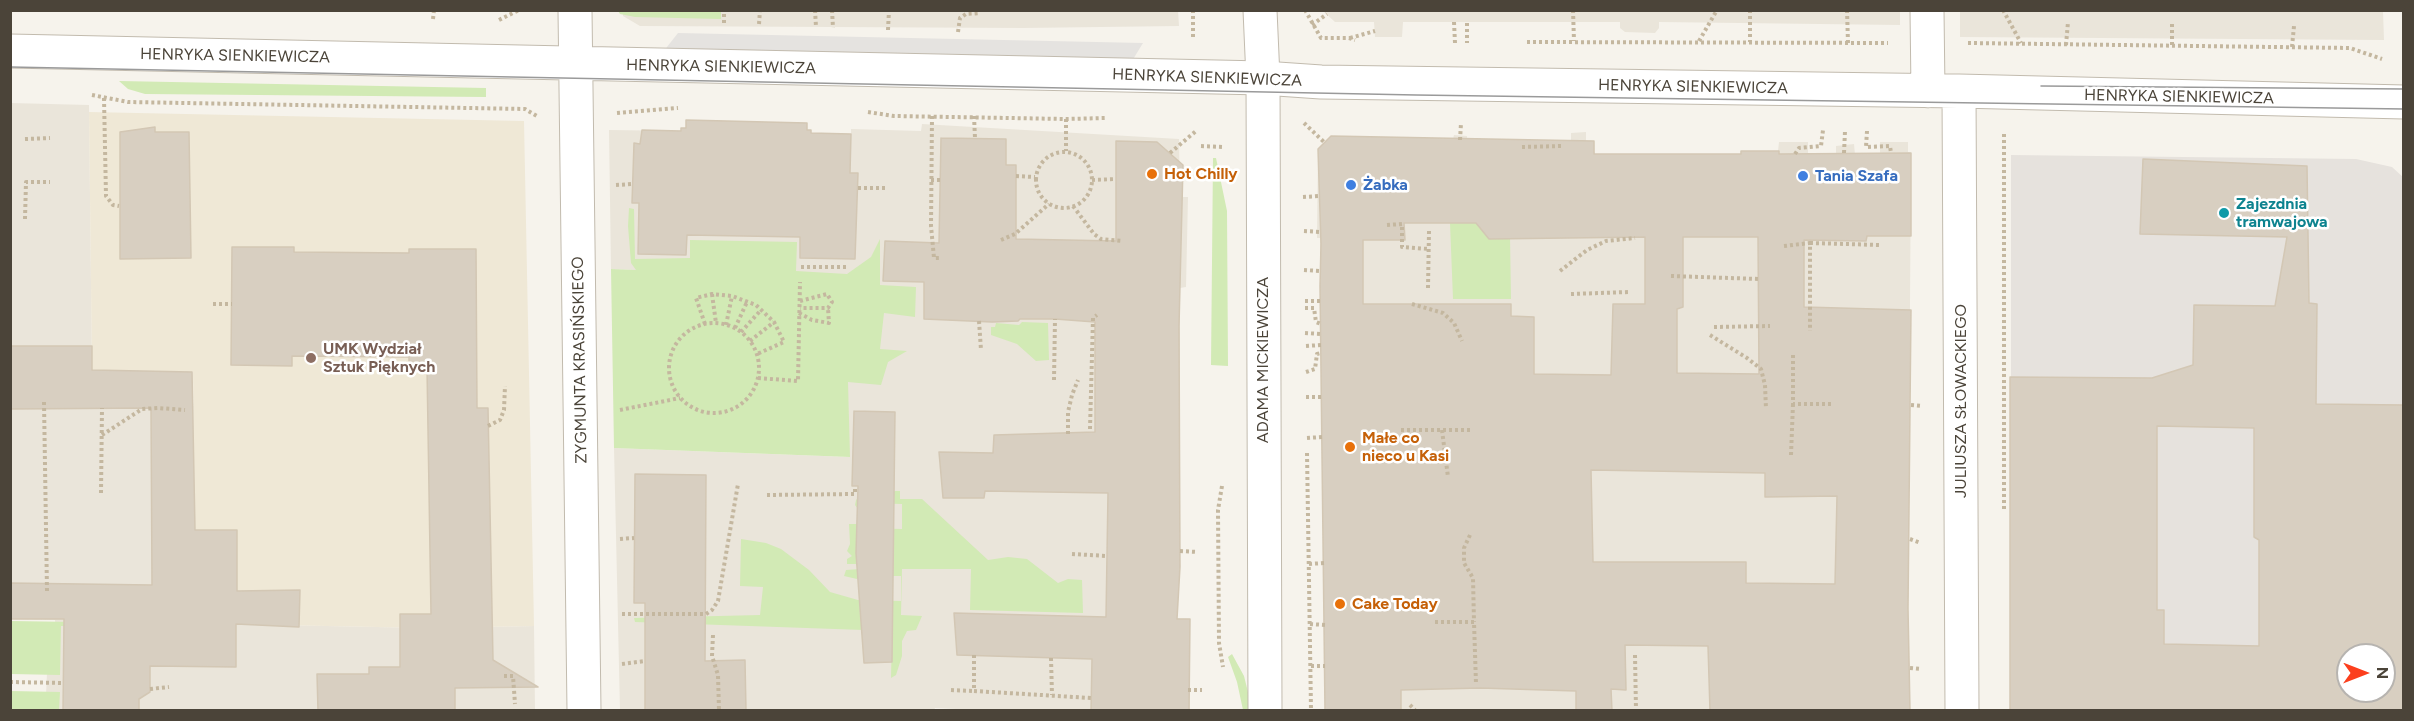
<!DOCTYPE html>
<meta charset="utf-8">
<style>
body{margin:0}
#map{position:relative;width:2414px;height:721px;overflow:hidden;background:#f6f3ec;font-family:Figtree,sans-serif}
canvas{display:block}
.frame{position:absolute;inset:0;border:12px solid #4b4439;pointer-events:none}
.north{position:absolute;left:2336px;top:643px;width:60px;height:60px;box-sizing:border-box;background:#fff;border:2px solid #b7b4b0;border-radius:50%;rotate:90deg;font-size:16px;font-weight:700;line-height:24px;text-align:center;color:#4b4439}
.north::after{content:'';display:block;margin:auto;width:21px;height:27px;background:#fc3f1d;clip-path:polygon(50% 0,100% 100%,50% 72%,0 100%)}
</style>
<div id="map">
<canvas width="2414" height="721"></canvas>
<div class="frame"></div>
<div class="north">N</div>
</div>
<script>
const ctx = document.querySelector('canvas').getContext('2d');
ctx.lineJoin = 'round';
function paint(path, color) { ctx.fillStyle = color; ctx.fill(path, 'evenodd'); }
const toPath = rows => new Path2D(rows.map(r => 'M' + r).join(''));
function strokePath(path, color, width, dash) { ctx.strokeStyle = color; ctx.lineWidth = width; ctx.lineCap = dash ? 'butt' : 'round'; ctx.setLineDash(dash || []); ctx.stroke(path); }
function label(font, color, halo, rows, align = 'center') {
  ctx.font = font + ' Figtree,sans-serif'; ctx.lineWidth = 5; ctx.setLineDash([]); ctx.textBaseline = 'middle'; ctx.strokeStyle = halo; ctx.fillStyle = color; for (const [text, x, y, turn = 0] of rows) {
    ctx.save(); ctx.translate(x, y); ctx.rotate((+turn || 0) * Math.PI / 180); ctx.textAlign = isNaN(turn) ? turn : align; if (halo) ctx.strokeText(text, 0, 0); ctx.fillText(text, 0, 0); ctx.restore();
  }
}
const residential = toPath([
 [1178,10,1179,26,1023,28,640,26,623,16,623,11],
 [1900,11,1900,25,1659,22,1659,28,1655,33,1625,32,1620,28,1620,22,1403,22,1402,37,1375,37,1374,22,1335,22,1323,11],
 [1960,11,2383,11,2384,40,1960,37],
 [11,103,89,105,92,370,193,372,193,400,226,624,428,628,534,626,535,710,52,710,46,695,47,673,54,673,55,620,11,619],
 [686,120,807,123,807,130,811,130,811,133,851,134,851,129,921,131,922,124,1179,139,1180,197,1188,197,1186,287,1180,288,1180,489,1177,618,1190,619,1190,710,977,710,935,708,934,710,620,710,614,448,849,457,846,279,611,269,609,130,681,131,681,128,686,128],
 [1586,132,1586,141,1594,141,1595,154,1740,154,1741,151,1778,151,1779,142,1808,142,1808,153,1811,155,1836,155,1836,146,1854,144,1855,155,1880,154,1880,142,1908,142,1908,152,1911,153,1908,608,1910,710,1325,710,1321,324,1320,238,1317,238,1318,149,1331,136,1453,139,1454,135,1467,136,1467,139,1473,140,1511,139,1511,154,1562,154,1571,140,1571,133]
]);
const industrial = toPath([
 [2011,155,2356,159,2392,167,2404,178,2403,710,2011,710],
 [2348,655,2384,655,2384,691,2348,691]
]);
const education = toPath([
 [89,112,524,121,534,626,428,628,226,624,195,558,193,372,92,370]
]);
const green = toPath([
 [618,11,721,11,721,19,635,17,620,14],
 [119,81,486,88,486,97,145,94,128,89],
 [1213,158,1216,158,1227,211,1228,366,1211,365],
 [629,208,634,209,635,259,690,258,690,240,797,242,796,271,847,274,871,257,880,239,880,285,916,287,915,317,884,313,880,349,907,351,888,362,881,385,848,382,850,457,614,448,611,269,636,270,631,263,628,226],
 [1450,223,1476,223,1510,236,1511,299,1453,299],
 [1022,322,1048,323,1049,360,1036,361,1017,344,991,335,991,327,995,327,996,323,1019,325],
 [864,491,891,494,894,491,900,491,900,499,922,499,988,560,1008,557,1027,559,1058,583,1068,579,1082,580,1083,613,970,610,971,569,902,569,901,615,922,616,916,630,907,631,902,641,902,656,896,675,891,678,892,631,635,622,634,618,760,615,763,587,740,586,741,539,766,543,781,549,809,570,830,592,858,600,901,601,901,576,858,576,857,579,844,576,846,570,860,569,861,566,856,564,847,564,847,559,852,556,847,551,850,544,849,524,863,524,864,528,902,529,902,504,863,503,858,509,855,505,856,500],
 [11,621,138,623,138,627,61,626,60,675,11,674],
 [1232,654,1244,676,1250,700,1250,710,1243,710,1237,682,1228,657],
 [11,691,60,692,59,710,11,710]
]);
const parking = toPath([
 [678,33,1143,43,1121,79,648,71]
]);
const building = toPath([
 [686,120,807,123,807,130,811,130,811,133,851,134,850,173,858,173,855,259,800,258,800,237,687,235,686,255,638,254,639,203,632,203,634,143,640,144,642,130,681,131,681,128,686,128,686,120],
 [155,127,155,132,189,132,191,258,120,259,120,132,155,127],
 [1331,136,1594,141,1594,154,1741,154,1741,151,1779,151,1779,154,1911,153,1911,236,1867,236,1866,241,1804,240,1804,307,1911,310,1908,608,1910,711,1710,711,1708,646,1625,645,1626,690,1611,689,1612,711,1576,711,1576,691,1480,688,1401,690,1401,711,1325,711,1320,286,1321,244,1318,149,1331,136],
 [1404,223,1476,223,1489,239,1645,237,1645,304,1613,304,1611,375,1534,374,1534,317,1511,316,1511,304,1363,304,1363,240,1405,240,1404,223],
 [1683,237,1758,237,1759,374,1677,373,1677,309,1683,307,1683,237],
 [1591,470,1765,473,1765,497,1837,496,1835,584,1746,583,1746,562,1593,562,1591,470],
 [941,138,1006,139,1006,165,1016,165,1016,239,1116,241,1116,141,1157,142,1183,165,1179,326,1180,567,1177,619,1190,619,1189,711,1091,711,1092,659,957,655,954,613,1106,617,1108,493,985,491,984,498,943,498,939,452,993,453,994,435,1095,432,1095,322,1055,319,1020,319,1018,321,992,322,924,319,924,282,883,281,885,241,939,243,941,138],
 [2143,159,2307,166,2309,303,2317,304,2316,404,2403,405,2403,711,2010,711,2010,377,2152,378,2193,365,2194,305,2275,306,2287,237,2140,234,2143,159],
 [2157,426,2254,428,2254,537,2259,540,2259,646,2164,644,2164,610,2157,610,2157,426],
 [2348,655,2384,655,2384,691,2348,691,2348,655],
 [232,247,294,247,294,252,409,253,409,249,476,249,477,408,488,408,493,660,538,687,455,688,455,711,318,711,317,674,369,674,369,667,400,667,400,614,431,614,427,368,409,368,409,357,292,356,292,366,231,365,232,247],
 [10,346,92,346,92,370,192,372,195,530,237,530,237,591,300,590,299,627,236,624,236,667,150,666,150,692,139,699,139,711,63,711,64,619,10,619,10,583,152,585,151,408,10,409,10,346],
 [854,411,895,412,892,662,864,663,856,553,858,486,852,486,854,411],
 [635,474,706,475,705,661,745,660,746,711,645,711,645,603,634,603,635,474]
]);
const path = toPath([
 [815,10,816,27],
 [832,10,833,28],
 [1305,10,1321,38,1349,38,1355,40],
 [1573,10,1574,41],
 [1750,10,1750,42],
 [1847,10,1848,43],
 [2003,10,2021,43],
 [433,19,434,10],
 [499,20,519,10],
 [1454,22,1455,43],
 [724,23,724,10],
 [1467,23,1467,43],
 [759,24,760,10],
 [2172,24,2172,46],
 [1312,25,1327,14],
 [888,30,889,10],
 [958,32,960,18,966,14,980,13],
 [1193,37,1193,10],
 [1350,38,1375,31],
 [1699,41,1717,10],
 [1527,42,1888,43],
 [1968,43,2350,48,2382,59],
 [2066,45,2068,22],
 [2292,47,2294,26],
 [92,95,128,102,525,109,537,116],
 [104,98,106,196,113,205,119,206],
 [868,112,894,116,1066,119,1106,118],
 [617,113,678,108],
 [932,116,931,226,934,258,939,258],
 [974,116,975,138],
 [1066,119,1066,151],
 [1304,123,1324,142],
 [1867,131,1866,147,1890,146,1891,153],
 [2004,134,2004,509],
 [25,139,50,138],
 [1460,140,1461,123],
 [1201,146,1224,147],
 [1522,147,1562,146],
 '1036 180a28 28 0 1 1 56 0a28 28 0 1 1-56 0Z',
 [1170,153,1196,131],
 [1844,153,1845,131],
 [1795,154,1799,148,1821,146,1823,130],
 [1016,176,1035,177],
 [931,180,940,180],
 [1092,180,1116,179],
 [616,185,633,184],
 [858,188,888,188],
 [1303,197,1320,196],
 [1073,206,1094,234,1101,239,1122,241],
 [25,219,26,182,50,182],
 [1387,225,1402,224,1402,247,1429,249],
 [1304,231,1321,232],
 [1001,240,1015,234,1049,204],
 [1810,243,1880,245],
 [1784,246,1810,243,1810,331],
 [801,267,847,267],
 [1304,270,1320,271],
 [1560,271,1587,250,1606,241,1635,238],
 [1671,276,1759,279],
 [1428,288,1429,231],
 [712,294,716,323],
 [1571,294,1629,292],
 [800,301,827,294,832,302,828,308,800,308],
 [1305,301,1320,301],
 [213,304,232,304],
 [1412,304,1443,313,1454,323,1462,341],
 [1305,308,1314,308,1316,322,1321,324],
 [799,313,812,320,829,323,828,308],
 [979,321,981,350],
 '669 368a45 45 0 1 1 90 0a45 45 0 1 1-90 0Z',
 [705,324,696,298,712,294,732,296,756,305,774,322,784,342,757,354],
 [726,325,732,296],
 [1714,327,1770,326],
 [735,328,747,302],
 [741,332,761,310],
 [1305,333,1321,334],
 [1710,335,1747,358,1761,369,1765,385,1766,409],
 [750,341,774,322],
 [1306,346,1321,345],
 [1793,355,1793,404,1834,404],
 [1306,372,1315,369,1317,354,1321,353],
 [758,378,798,381,800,282],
 [1054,380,1055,319],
 [1306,397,1322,397],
 [44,402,47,591],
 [1911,405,1922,406],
 [620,410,680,398],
 [488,426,500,420,504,410,505,386],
 [1090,429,1093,318,1097,315],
 [1401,430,1470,430],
 [1442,430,1448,477],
 [1068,434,1068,412,1072,395,1078,380],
 [102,435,142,409,158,408,185,410],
 [1307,438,1322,437],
 [1307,453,1311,710],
 [1791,455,1793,404],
 [1222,486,1218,510,1219,643,1223,667],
 [101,493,102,408],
 [767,495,855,494,855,486],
 [1470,535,1464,548,1464,563,1473,578,1474,622],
 [620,539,634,538],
 [1910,539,1921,543],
 [1180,551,1198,552],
 [1072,554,1107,556],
 [1309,564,1324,563],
 [622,614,706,614,712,610,718,601,738,484],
 [1435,622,1474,622,1476,684],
 [1310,624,1325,625],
 [713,635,712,656,718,675,719,710],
 [974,655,974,691,1091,698],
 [1635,655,1636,710],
 [1051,658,1052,695],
 [622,664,645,661],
 [1311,666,1325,666],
 [1910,668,1921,669],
 [504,676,513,676,515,704],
 [10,682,63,683],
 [150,689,169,687],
 [951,690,974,691],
 [1188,690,1202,690],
 [1410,705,1415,710]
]);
const minor = toPath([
 [575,10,584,710],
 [1927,10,1928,91],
 [10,51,1263,78,1321,82,1959,91,2404,102],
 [1959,91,1962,710]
]);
const tertiary = toPath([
 [1260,10,1263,78,1265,710]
]);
const tram = toPath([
 [10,67,1416,95,2404,109],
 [2041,86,2404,89]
]);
const markers = [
 [1152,174,6,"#e8710a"],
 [1803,176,6,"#3f7fe0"],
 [1351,185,6,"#3f7fe0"],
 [2224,213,6,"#0f9aa8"],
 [311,358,6,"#8d6e63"],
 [1350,447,6,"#e8710a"],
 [1340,604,6,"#e8710a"]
];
const streetNames = [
 ["HENRYKA SIENKIEWICZA",235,56,1],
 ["HENRYKA SIENKIEWICZA",721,67,1],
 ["HENRYKA SIENKIEWICZA",1207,78,2],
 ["HENRYKA SIENKIEWICZA",1693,87,1],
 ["HENRYKA SIENKIEWICZA",2179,97,1],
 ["ZYGMUNTA KRASIŃSKIEGO",580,360,-91],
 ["ADAMA MICKIEWICZA",1263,360,-90],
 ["JULIUSZA SŁOWACKIEGO",1961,401,-90]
];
const foodNames = [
 ["Hot Chilly",1164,174],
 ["Małe co",1362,438],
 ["nieco u Kasi",1362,456],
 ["Cake Today",1352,604]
];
const shopNames = [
 ["Tania Szafa",1815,176],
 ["Żabka",1363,185]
];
const cultureNames = [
 ["Zajezdnia",2236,204],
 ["tramwajowa",2236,222]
];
const educationNames = [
 ["UMK Wydział",323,349],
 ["Sztuk Pięknych",323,367]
];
paint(residential, '#eae5da');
paint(industrial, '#e6e2dd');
paint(education, '#efe8d6');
paint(green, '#d2eab5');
paint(parking, '#e5e3e0');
paint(building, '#d8cfc1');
strokePath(building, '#d3c7b4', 1.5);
strokePath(minor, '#c2bbae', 35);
strokePath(tertiary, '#c2bbae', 35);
strokePath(path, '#c4b79f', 4, [3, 3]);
strokePath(minor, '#fff', 33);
strokePath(tertiary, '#fff', 33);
strokePath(tram, '#9a9a9a', 1.5);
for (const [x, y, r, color] of markers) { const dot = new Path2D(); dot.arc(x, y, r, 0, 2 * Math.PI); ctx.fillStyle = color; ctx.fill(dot); strokePath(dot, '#fff', 2); }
label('16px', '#4b4439', '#fff', streetNames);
label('bold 16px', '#c56008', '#fff', foodNames, 'left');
label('bold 16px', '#366cbe', '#fff', shopNames, 'left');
label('bold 16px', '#0d838f', '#fff', cultureNames, 'left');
label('bold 16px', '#785e54', '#fff', educationNames, 'left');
</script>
